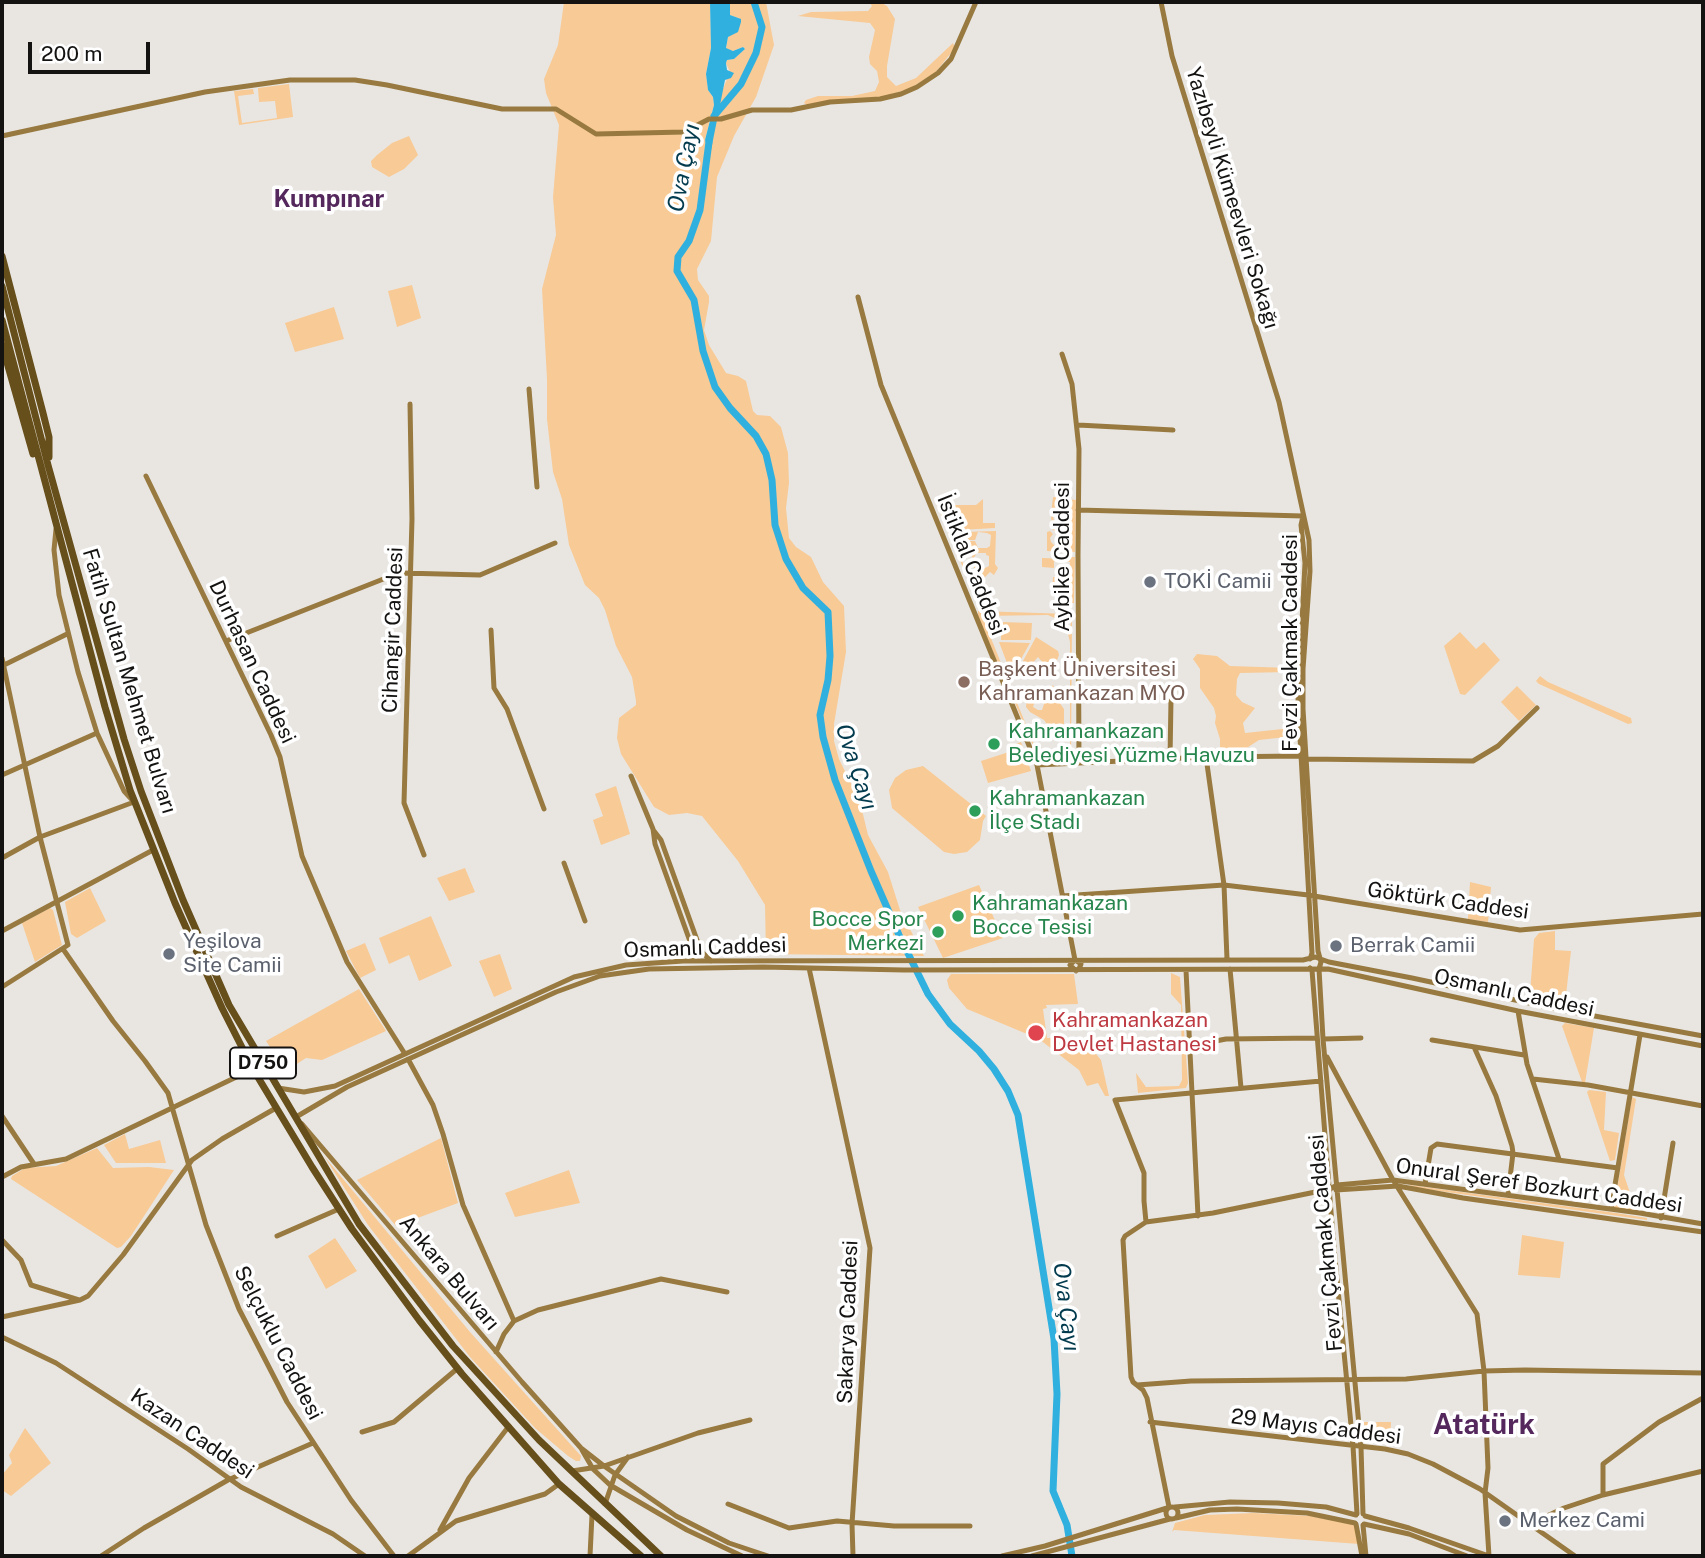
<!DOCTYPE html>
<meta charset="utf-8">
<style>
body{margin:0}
#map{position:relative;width:1705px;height:1558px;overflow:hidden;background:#e9e6e2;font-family:"Public Sans",sans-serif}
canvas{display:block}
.frame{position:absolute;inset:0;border:4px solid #141312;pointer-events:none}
.scale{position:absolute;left:28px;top:42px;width:122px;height:32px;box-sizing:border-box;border:4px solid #141312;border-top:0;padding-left:9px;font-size:21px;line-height:24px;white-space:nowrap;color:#141312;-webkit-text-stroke:5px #fff;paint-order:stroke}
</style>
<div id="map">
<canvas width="1705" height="1558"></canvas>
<div class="frame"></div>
<div class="scale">200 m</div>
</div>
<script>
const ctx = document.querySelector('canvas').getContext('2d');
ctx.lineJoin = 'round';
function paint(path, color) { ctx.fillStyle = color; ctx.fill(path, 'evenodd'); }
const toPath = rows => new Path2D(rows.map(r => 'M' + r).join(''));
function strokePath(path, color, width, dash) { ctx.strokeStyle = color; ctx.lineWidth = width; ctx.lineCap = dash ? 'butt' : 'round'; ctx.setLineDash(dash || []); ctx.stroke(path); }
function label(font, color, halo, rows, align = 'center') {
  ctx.font = font + ' "Public Sans",sans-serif'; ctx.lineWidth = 7; ctx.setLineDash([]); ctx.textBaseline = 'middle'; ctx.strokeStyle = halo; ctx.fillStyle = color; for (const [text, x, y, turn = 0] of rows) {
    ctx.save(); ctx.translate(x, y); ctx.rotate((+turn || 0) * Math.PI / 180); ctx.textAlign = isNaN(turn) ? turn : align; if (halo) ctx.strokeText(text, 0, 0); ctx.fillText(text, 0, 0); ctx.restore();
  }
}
const green = toPath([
 [564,2,710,2,711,48,706,74,708,90,713,97,714,105,705,140,707,147,711,150,720,96,730,72,726,63,727,60,734,59,745,49,743,47,733,51,726,49,728,37,741,22,740,19,730,15,730,2,766,2,774,45,756,97,734,136,717,177,711,241,697,269,698,280,709,296,709,302,704,330,709,345,726,373,738,376,746,381,753,411,757,415,770,416,781,427,788,453,789,483,786,508,789,538,796,547,811,557,823,582,844,606,846,652,834,724,834,741,839,759,860,802,868,835,888,872,900,910,924,956,766,954,765,905,738,861,702,816,687,813,669,815,654,807,621,754,617,738,619,718,636,705,636,701,632,677,616,646,605,610,599,598,585,585,569,545,562,499,553,472,547,419,547,379,542,289,556,235,553,197,559,125,546,93,544,79,558,45],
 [869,2,880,2,887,6,895,19,887,66,887,77,896,86,916,78,953,43,955,48,935,73,909,89,882,97,807,105,804,103,806,100,818,96,852,96,875,91,879,82,877,71,870,64,869,57,875,30,870,23,798,16,811,12,868,11,872,6],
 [289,84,293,117,239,125,234,91,253,89,254,94,238,96,242,123,277,118,275,101,259,102,258,88],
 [409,136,418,155,404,169,389,177,372,167,371,161,377,155,392,143],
 [412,285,421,318,397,327,388,291],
 [334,307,344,339,295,352,285,323],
 [1053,497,1076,500,1075,552,1071,552,1071,549,1062,549,1060,552,1047,551,1047,532,1050,531,1053,534,1050,538,1051,542,1057,548,1062,548,1068,540,1068,536,1061,530,1056,532,1052,529,1051,516,1053,516,1054,522,1068,522,1069,510,1066,507,1056,507,1054,514,1051,514],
 [983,499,983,523,995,523,995,528,961,530,954,511,944,514,964,566,968,568,964,570,937,505,976,505],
 [996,531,995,564,998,568,994,575,990,572,981,581,972,564,977,568,985,568,989,566,989,556,986,555,986,553,977,553,973,559,966,541,975,541,978,548,987,548,990,546,991,535,987,533,978,532,975,540,965,540,962,532],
 [1071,557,1075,557,1074,603,1068,603,1071,601,1072,592,1052,591,1053,577,1069,577,1070,562,1058,560,1054,562,1054,568,1042,567,1042,558,1070,559],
 [978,611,1069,614,1067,617,1063,615,1059,620,1048,615,982,616,1037,752,1044,758,1070,755,1070,642,1067,630,1071,624,1069,618,1072,615,1071,759,1043,760,1038,757,978,617],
 [1001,622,1032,623,1031,640,1001,640],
 [1460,632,1476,649,1484,642,1500,660,1465,695,1460,694,1444,646],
 [1036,637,1058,651,1059,655,1054,668,1044,664,1038,657,1031,665,1023,669,1023,661],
 [999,642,1030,643,1020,661,1021,671,1012,676],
 [1197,654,1217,656,1230,666,1291,668,1289,672,1240,673,1237,679,1236,695,1242,702,1255,708,1243,723,1245,733,1292,728,1292,733,1286,737,1259,740,1242,751,1224,753,1220,751,1220,739,1215,723,1216,716,1214,708,1200,688,1200,669,1193,659],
 [1540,676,1548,682,1631,718,1632,723,1628,724,1539,684,1536,681],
 [1053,685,1059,702,1064,709,1064,731,1057,731,1053,727,1049,727,1044,720,1030,712,1026,707,1027,698,1032,693,1035,701,1033,707,1038,710,1042,710,1044,704,1042,700,1049,694,1049,690],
 [1517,686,1536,705,1519,721,1501,702],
 [1021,742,1031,771,988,783,981,761,1012,751,1011,746],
 [923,766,986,816,983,821,980,840,967,852,954,854,944,852,892,808,889,790,895,778,906,770],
 [616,786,630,834,601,845,593,820,603,816,595,794],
 [465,868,475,892,449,901,437,878],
 [1470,882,1491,887,1488,922,1468,919],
 [979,885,1003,938,943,958,918,907],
 [90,888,106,921,77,938,71,934,65,902],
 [50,908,53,910,62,945,35,962,22,923],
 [431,916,452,966,419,981,409,955,389,964,379,938],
 [1555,931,1555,950,1571,951,1565,1004,1530,994,1534,939,1539,933],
 [365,943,376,970,360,978,346,951],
 [500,954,512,989,494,997,479,961],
 [1171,973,1180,977,1188,1083,1186,1088,1138,1093,1136,1073,1146,1087,1179,1086,1182,1080,1181,1005,1171,994],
 [951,974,1074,974,1078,1004,1046,1005,1047,1008,1043,1009,1047,1038,1083,1038,1101,1060,1109,1096,1105,1096,1098,1083,1087,1086,1079,1070,1039,1039,967,1009,949,988,947,980],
 [359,989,386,1031,322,1060,306,1058,286,1071,266,1041],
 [1565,1023,1594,1028,1585,1083,1582,1082,1562,1026],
 [1589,1090,1606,1092,1604,1130,1619,1133,1615,1160,1610,1161,1587,1092],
 [1632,1097,1636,1099,1624,1175,1636,1211,1614,1208],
 [125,1134,129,1149,160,1140,166,1163,116,1163,104,1145],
 [441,1138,458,1203,396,1226,357,1180],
 [97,1148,113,1168,149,1167,174,1170,131,1236,121,1247,117,1248,11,1179,12,1176,25,1168,56,1166],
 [324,1156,470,1332,581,1456,580,1461,576,1461,568,1456,535,1428,470,1357,368,1225],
 [569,1170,580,1203,515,1217,505,1193],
 [1410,1185,1616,1213,1647,1218,1647,1220,1410,1187],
 [1522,1235,1564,1242,1560,1278,1518,1275],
 [335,1238,357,1271,326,1289,308,1256],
 [1364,1422,1391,1422,1390,1443,1365,1441],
 [25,1428,51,1463,11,1496,2,1490,2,1475,12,1463,9,1455],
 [1253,1513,1311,1516,1355,1525,1359,1544,1174,1530,1172,1532,1175,1523,1205,1515]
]);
const water = toPath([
 [710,2,730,2,730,15,741,19,741,22,738,32,728,37,726,48,733,51,743,47,745,49,734,59,727,60,726,63,727,70,734,73,731,78,725,80,711,150,707,147,705,140,714,105,713,97,708,90,706,74,711,48]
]);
const river = toPath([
 [714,116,741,84,756,53,762,27,754,2],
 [709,142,700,210,689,241,678,257,677,271,694,300,703,351,715,387,730,408,756,436,766,454,772,480,775,525,786,559,803,588,828,612,830,656,828,680,820,715,823,737,835,780,871,871,899,935,928,994,950,1024,979,1051,994,1069,1008,1091,1018,1115,1054,1339,1057,1394,1053,1491,1067,1525,1072,1556]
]);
const secondary = toPath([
 [1161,2,1172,56,1279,402,1309,540,1310,571,1303,669,1303,709,1318,951,1321,962,1319,969,1323,1039,1361,1447,1363,1514],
 [2,136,205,92,290,80,355,80,387,85,502,109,556,109,596,134,684,132,709,119,721,119,752,110,791,110,830,102,880,99,901,94,917,87,938,73,951,59,976,2],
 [858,297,881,385,1037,765,1075,960,1081,964,1079,969,1076,971,1070,965,1075,960],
 [1062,354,1072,384,1079,449,1078,555,1079,762],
 [529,389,537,487],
 [410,404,412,519,404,803,424,855],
 [1078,425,1173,430],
 [146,476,271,735,280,757,302,856,347,962,405,1054],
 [1078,510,1303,516],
 [1303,516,1301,525,1305,563,1298,701,1312,953,1310,959],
 [491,630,494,688,507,709,544,809],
 [226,641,391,576,402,573,480,575,555,543],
 [2,658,40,837,68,945,2,987],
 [2,666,67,634],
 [1206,757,1224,885,1227,959],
 [1170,759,1171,699],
 [1306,759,1473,761,1498,746,1537,708],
 [1037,765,1206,757,1300,756],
 [2,775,97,733],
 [631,776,653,829,655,844,692,947,692,961],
 [654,831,661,840,701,951,711,961],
 [2,858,40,837,134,802,124,791,97,733,78,672,59,595,54,550,56,529],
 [564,863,585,921],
 [1062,896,1224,885,1308,895,1520,930,1703,914],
 [2,931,153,850],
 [63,949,113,1021,145,1061,168,1093,206,1225,239,1309,287,1402,351,1500,394,1556],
 [809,968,870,1248,852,1524,853,1556],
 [1310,968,1312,970,1333,1237,1353,1446,1357,1514],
 [1230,969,1241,1088],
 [1186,970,1198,1216],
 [1518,1011,1527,1064,1559,1159],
 [1323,1039,1361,1038],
 [1432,1040,1524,1055],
 [1190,1046,1226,1039,1317,1038],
 [1474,1047,1496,1096,1512,1146,1513,1153,1508,1195],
 [1327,1057,1393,1180,1477,1314,1484,1371,1488,1468,1485,1493,1489,1556],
 [408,1059,433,1105,443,1134,463,1205,514,1321],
 [1533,1079,1588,1085,1703,1106],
 [278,1088,304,1092,335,1086,574,977,626,965,683,961,1269,960,1303,960,1315,957,1329,962,1412,978,1562,1010,1703,1036],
 [2,1116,34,1164],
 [296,1117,347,1087,556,992,600,976,649,969,763,967,904,970,1328,969,1518,1011,1703,1046],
 [302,1124,522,1382,581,1448,604,1466,698,1433,750,1420],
 [2,1177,21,1167,66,1159,253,1069],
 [1425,1184,1431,1148,1437,1144,1618,1168],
 [1336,1190,1398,1186,1463,1198,1703,1232],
 [1611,1209,1640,1035],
 [1661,1218,1673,1143],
 [1146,1222,1213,1213,1330,1189,1337,1185,1393,1180,1640,1213,1703,1224],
 [277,1236,339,1209],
 [2,1240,21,1260,31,1285,79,1300],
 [2,1317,80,1300,88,1296,123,1255,192,1160,222,1139,276,1108],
 [2,1337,56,1363,188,1449,241,1487,333,1534,365,1556],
 [496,1352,504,1334,514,1321,538,1310,661,1279,727,1292],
 [1137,1385,1191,1381,1406,1379,1484,1371,1525,1370,1703,1373],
 [1150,1422,1385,1449,1408,1454,1433,1464,1480,1489,1575,1556],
 [362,1432,394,1422,458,1368],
 [582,1450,593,1469,610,1485,687,1530,742,1556],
 [572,1471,604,1466,676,1516,729,1543,768,1556],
 [1603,1495,1603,1464,1659,1422,1703,1398],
 [605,1504,615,1475,628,1457],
 [728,1504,789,1528,837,1521,894,1526,970,1526],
 '1166 1513a6 6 0 1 1 12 0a6 6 0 1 1-12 0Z',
 [1169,1507,1147,1398,1143,1390,1133,1382,1131,1377,1123,1240,1125,1236,1146,1222,1144,1201,1144,1173,1115,1100,1321,1081],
 [1175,1507,1230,1502,1278,1503,1326,1507,1356,1515],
 [1365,1516,1409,1528,1489,1556],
 [1176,1518,1210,1510,1237,1509,1307,1513,1355,1523],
 [1356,1524,1362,1556],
 [1364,1524,1409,1534,1467,1556],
 [1363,1525,1366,1556],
 [1528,1525,1564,1508,1603,1495,1703,1471],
 [440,1530,469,1478,509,1426],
 [101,1556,144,1528,228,1480,313,1443],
 [408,1556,456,1521,545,1494,559,1484],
 [590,1556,592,1515],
 [1002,1556,1045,1546,1167,1508],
 [1032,1556,1170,1519]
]);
const highway = toPath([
 [2,256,43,413,49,437,49,457],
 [2,286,48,465,124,739,141,791,183,900,229,1005,359,1224,453,1346,539,1440,661,1556],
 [2,320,105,707,130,790,175,903,222,1008,253,1069,312,1167,352,1229,419,1320,462,1374,559,1484,641,1556],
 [2,345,33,454]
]);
const markers = [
 [1150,582,7,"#6b7280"],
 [964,682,7,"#8d6e63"],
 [994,744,7,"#2e9e5b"],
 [975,811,7,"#2e9e5b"],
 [958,916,7,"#2e9e5b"],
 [938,932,7,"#2e9e5b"],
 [1336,946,7,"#6b7280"],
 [169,954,7,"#6b7280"],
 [1036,1033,9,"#e0444e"],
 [1505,1521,7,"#6b7280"]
];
const shields = [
 [263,1063,66]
];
const shieldNames = [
 ["D750",263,1063]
];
const streetNames = [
 ["Yazıbeyli Kümeevleri Sokağı",1232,198,73],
 ["Aybike Caddesi",1063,557,-90],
 ["İstiklal Caddesi",971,565,68],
 ["Cihangir Caddesi",393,630,-88],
 ["Fevzi Çakmak Caddesi",1291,643,-90],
 ["Durhasan Caddesi",252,662,65],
 ["Fatih Sultan Mehmet Bulvarı",129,681,73],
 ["Göktürk Caddesi",1448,901,8],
 ["Osmanlı Caddesi",705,948,-2],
 ["Osmanlı Caddesi",1514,993,12],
 ["Onural Şeref Bozkurt Caddesi",1539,1186,8],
 ["Fevzi Çakmak Caddesi",1326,1243,-95],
 ["Ankara Bulvarı",449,1273,50],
 ["Sakarya Caddesi",848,1322,-88],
 ["Selçuklu Caddesi",278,1343,63],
 ["29 Mayıs Caddesi",1316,1427,7],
 ["Kazan Caddesi",192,1434,34]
];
const worshipNames = [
 ["TOKİ Camii",1164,582],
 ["Yeşilova",183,942],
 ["Site Camii",183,966],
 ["Berrak Camii",1350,946],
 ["Merkez Cami",1519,1521]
];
const educationNames = [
 ["Başkent Üniversitesi",978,670],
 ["Kahramankazan MYO",978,694]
];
const leisureNames = [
 ["Kahramankazan",1008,732],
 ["Belediyesi Yüzme Havuzu",1008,756],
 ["Kahramankazan",989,799],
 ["İlçe Stadı",989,823],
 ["Kahramankazan",972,904],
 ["Bocce Tesisi",972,928],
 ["Bocce Spor",924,920,"right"],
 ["Merkezi",924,944,"right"]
];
const healthNames = [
 ["Kahramankazan",1052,1021],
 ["Devlet Hastanesi",1052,1045]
];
const waterNames = [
 ["Ova Çayı",684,168,-79],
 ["Ova Çayı",856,767,72],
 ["Ova Çayı",1066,1307,83]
];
const quarterNames = [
 ["Kumpınar",329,200]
];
const districtNames = [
 ["Atatürk",1484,1425]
];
paint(green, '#f8ca95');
paint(water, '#30b0de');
strokePath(river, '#30b0de', 7);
strokePath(secondary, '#987a40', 5);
strokePath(highway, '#674f1b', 7);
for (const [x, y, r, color] of markers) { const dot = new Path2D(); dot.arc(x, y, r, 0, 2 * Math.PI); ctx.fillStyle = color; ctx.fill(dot); strokePath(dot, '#fff', 2.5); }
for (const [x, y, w] of shields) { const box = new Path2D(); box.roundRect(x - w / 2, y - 15.5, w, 31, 5); ctx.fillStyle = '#fff'; ctx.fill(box); strokePath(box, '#141312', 2); }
label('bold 19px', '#141312', null, shieldNames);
label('21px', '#141312', '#fff', streetNames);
label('21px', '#5b616d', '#fff', worshipNames, 'left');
label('21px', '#785e54', '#fff', educationNames, 'left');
label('21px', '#27864d', '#fff', leisureNames, 'left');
label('21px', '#be3a42', '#fff', healthNames, 'left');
label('italic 23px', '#033b4e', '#fff', waterNames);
label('bold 24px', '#54285c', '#fff', quarterNames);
label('bold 28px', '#54285c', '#fff', districtNames);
</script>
